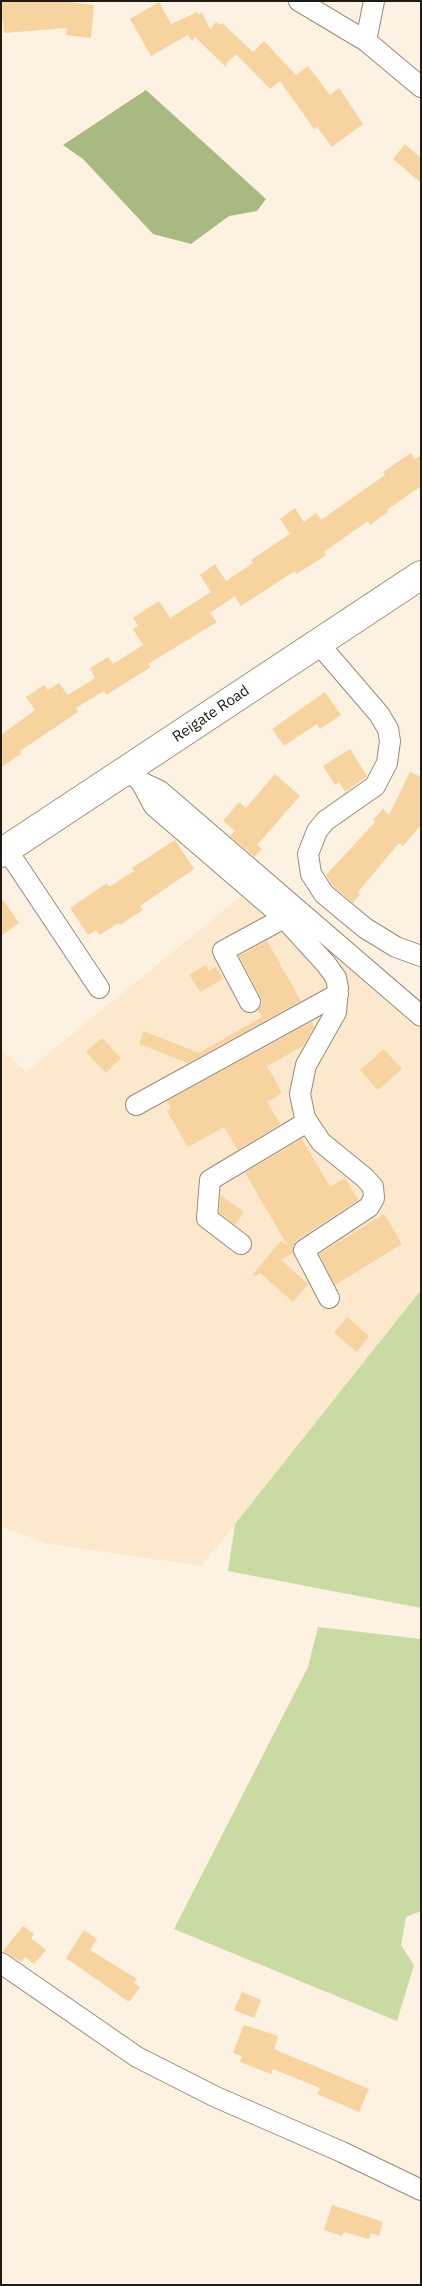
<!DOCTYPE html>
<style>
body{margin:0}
#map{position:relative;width:422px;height:2286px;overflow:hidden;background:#fdf1e1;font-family:"IBM Plex Sans",sans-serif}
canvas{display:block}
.frame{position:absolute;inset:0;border:2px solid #1f1a12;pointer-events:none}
</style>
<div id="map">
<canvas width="422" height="2286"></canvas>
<div class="frame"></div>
</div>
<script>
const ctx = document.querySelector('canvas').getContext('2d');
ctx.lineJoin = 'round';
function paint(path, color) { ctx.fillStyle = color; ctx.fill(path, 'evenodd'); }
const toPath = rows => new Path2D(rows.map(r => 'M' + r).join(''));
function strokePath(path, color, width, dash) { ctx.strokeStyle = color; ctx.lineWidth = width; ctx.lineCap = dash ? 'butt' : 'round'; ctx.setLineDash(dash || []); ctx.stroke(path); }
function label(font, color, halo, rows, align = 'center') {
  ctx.font = font + ' "IBM Plex Sans",sans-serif'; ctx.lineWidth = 4.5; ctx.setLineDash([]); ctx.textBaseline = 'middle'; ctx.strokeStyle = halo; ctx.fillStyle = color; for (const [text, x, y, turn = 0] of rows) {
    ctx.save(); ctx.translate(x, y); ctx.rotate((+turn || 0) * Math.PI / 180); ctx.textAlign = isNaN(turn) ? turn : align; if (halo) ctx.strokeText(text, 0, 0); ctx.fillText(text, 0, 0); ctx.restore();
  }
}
const built = toPath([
 [256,884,421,1014,421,1290,202,1566,49,1544,1,1526,1,1049,26,1072]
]);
const green = toPath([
 [421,1290,421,1608,228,1571,235,1524],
 [318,1627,421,1639,421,1911,406,1917,401,1945,414,1965,397,2021,174,1929,308,1667]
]);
const forest = toPath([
 [146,90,266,199,257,211,229,216,191,244,153,234,83,159,63,145]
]);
const building = toPath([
 [1,1,61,1,94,5,91,38,66,35,67,28,4,33,3,21,1,21],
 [159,2,171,24,197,12,198,15,202,13,210,29,216,22,220,25,222,23,253,52,264,41,296,75,308,66,330,95,339,88,363,124,332,147,317,127,314,129,280,81,270,89,236,54,226,64,226,67,195,37,192,41,188,35,151,56,130,19],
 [405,144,421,158,421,183,393,159],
 [411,453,415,459,421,455,421,486,387,510,388,512,370,525,368,521,324,552,326,555,311,565,296,574,295,571,241,606,235,596,210,613,217,622,148,664,151,667,106,695,104,691,76,708,78,712,20,751,21,754,1,767,1,735,35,710,26,697,44,685,48,690,59,683,68,695,95,678,90,668,108,657,113,664,143,645,133,629,138,626,133,618,159,601,170,618,211,592,200,575,215,564,226,581,253,563,251,560,290,534,280,519,295,508,304,522,316,513,321,520,385,475,383,472],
 [325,692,341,715,320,729,317,724,284,746,272,729],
 [350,749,367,776,345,792,339,782,335,785,323,766],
 [410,772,421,777,421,825,403,846,399,843,358,892,360,894,353,903,333,886,326,875,375,822,373,820,383,809,389,815],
 [275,774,300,796,257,845,262,849,255,857,230,836,235,831,223,821,239,802,246,808],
 [175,840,194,869,140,906,143,910,120,925,118,923,100,935,96,930,88,935,70,908,107,883,109,887,134,871,132,868],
 [1,897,19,923,1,936],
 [267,941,301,1001,188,1063,139,1044,144,1031,199,1053,262,1017,258,1010,262,1003,260,996,239,956],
 [206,965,209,971,216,967,223,979,200,992,189,975],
 [312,1022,314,1027,303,1046,267,1066,282,1093,267,1102,280,1124,238,1150,224,1127,188,1147,167,1111,171,1108,167,1101],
 [102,1038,121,1058,106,1073,86,1052],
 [384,1049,402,1069,378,1090,360,1070],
 [302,1139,330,1187,345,1178,358,1200,297,1240,293,1245,293,1253,281,1260,308,1284,293,1302,260,1273,255,1276,253,1274,281,1241,288,1246,245,1173],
 [221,1195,244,1212,235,1225,219,1212],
 [384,1214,402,1244,335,1285,319,1254],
 [347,1317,369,1336,357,1352,334,1333],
 [23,1926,34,1934,31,1938,46,1950,34,1964,25,1957,21,1962,3,1951],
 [84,1930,97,1939,90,1950,137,1979,134,1983,140,1987,129,2002,66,1958],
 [242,1992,261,2000,254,2018,234,2010],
 [244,2025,278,2036,274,2049,369,2089,359,2112,317,2094,320,2088,273,2069,271,2074,240,2062,242,2056,233,2053],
 [332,2205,383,2222,379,2236,371,2233,369,2239,344,2232,342,2236,324,2230]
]);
const minor = toPath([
 [299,1,366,41,421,87],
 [366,41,374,1],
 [318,643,379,714,388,729,390,741,387,763,375,786,325,821,317,831,308,854,311,874,324,894,365,928,396,947,421,956],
 [127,770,141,782,154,806,284,918,326,964,336,978,338,988,336,1012,306,1065,300,1094,305,1118,321,1142,365,1178,373,1187,374,1198,369,1207,304,1250,329,1298],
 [141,782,160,791,421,1016],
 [7,850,99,988],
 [250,1002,223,951,284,918],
 [136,1105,338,994],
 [241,1244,207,1218,210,1180,307,1122],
 [1,1963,137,2057,216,2097,342,2152,421,2190]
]);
const highway = toPath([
 [1,853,421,575]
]);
const streetNames = [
 ["Reigate Road",211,714,-34]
];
paint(built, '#fbe8cd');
paint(green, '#c9dba3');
paint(forest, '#a8ba82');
paint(building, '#f7d3a0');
strokePath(minor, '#998b79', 22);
strokePath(highway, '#998b79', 30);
strokePath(minor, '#fff', 20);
strokePath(highway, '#fff', 28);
label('15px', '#1f1a12', '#fff', streetNames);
</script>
